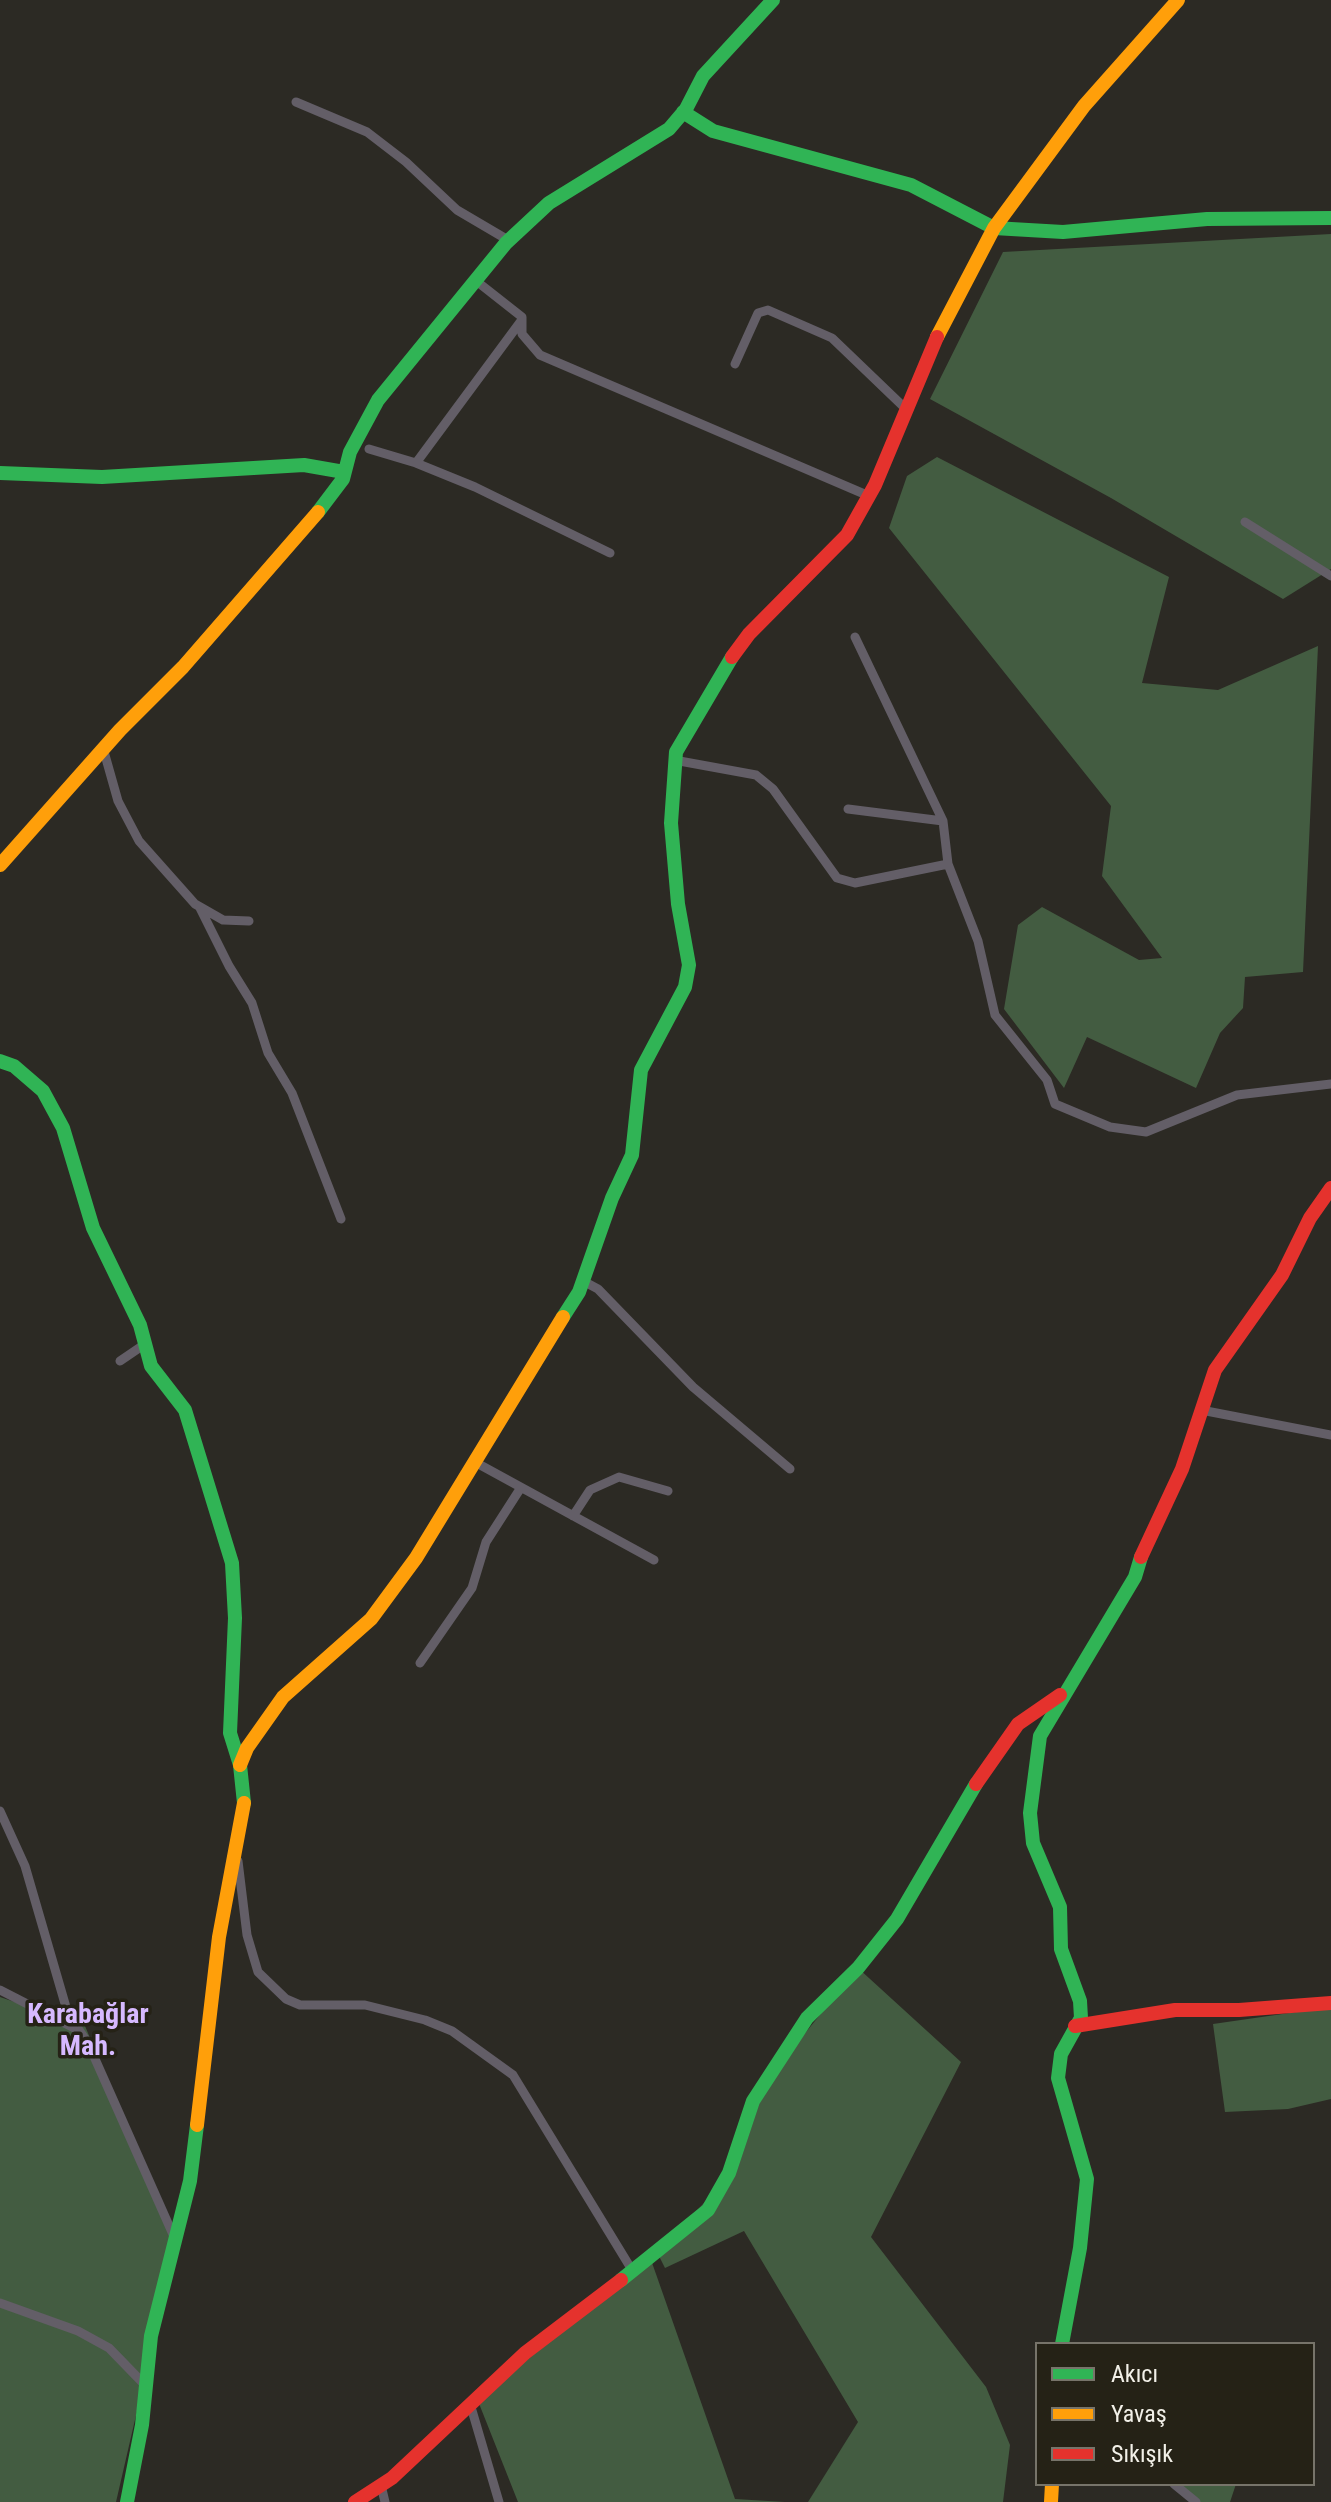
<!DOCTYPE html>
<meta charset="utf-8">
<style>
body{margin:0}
#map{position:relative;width:1331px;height:2502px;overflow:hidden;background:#2c2a24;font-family:"Roboto Condensed",sans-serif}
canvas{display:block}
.legend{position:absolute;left:1035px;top:2342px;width:280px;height:144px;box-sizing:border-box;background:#252216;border:2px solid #77746a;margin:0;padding:10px 14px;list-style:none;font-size:24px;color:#f2f0e8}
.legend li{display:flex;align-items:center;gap:16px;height:40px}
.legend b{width:40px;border:2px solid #77746a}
</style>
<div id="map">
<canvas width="1331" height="2502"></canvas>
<ul class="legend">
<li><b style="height:10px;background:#30b455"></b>Akıcı</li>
<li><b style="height:10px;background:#ff9f0a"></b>Yavaş</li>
<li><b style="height:10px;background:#e5322d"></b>Sıkışık</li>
</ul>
</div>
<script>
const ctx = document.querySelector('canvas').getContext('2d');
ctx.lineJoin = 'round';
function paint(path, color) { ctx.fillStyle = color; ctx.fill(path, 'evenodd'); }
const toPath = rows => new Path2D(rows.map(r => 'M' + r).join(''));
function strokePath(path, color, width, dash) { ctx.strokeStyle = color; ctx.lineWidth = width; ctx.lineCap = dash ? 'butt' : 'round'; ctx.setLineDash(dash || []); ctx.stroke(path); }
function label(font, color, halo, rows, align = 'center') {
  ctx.font = font + ' "Roboto Condensed",sans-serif'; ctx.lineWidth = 7; ctx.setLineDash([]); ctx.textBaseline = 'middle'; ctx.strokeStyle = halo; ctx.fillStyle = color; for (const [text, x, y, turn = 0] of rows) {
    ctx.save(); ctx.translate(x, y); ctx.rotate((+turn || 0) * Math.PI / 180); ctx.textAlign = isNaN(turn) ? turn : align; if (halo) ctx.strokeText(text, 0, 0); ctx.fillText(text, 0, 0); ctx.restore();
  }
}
const forest = toPath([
 [1331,234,1331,569,1283,599,1111,498,930,399,1003,252],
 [937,457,1169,577,1142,683,1218,690,1318,646,1303,972,1245,977,1243,1008,1220,1033,1196,1088,1087,1037,1064,1088,1004,1009,1018,925,1042,907,1139,960,1162,958,1102,876,1111,806,889,528,907,476],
 [858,1968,961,2062,871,2237,986,2387,1010,2445,1003,2502,808,2502,858,2422,744,2231,665,2268,657,2252,724,2182,767,2080],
 [0,1997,85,2026,176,2242,116,2502,0,2502],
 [1331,2007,1331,2099,1288,2109,1225,2112,1213,2024],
 [650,2257,735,2499,785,2502,518,2502,478,2401],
 [1174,2484,1236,2484,1230,2502,1197,2502]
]);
const street = toPath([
 [296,102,367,132,406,162,457,210,508,240],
 [475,280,522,317,522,334,540,355,869,496],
 [735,364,758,313,768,310,832,338,907,410],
 [369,449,416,463,475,487,610,553],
 [416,463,521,321],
 [1245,522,1331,576],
 [855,637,943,821,948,864],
 [103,748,118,801,139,841,195,904,223,920,249,921],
 [674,760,756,775,773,789,837,878,855,883,948,864,978,941,995,1015,1047,1080,1055,1104,1110,1127,1146,1132,1237,1095,1331,1084],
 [848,809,943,821],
 [200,908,229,966,252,1003,268,1053,292,1093,341,1219],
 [583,1281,598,1289,693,1387,790,1469],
 [120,1361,145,1344],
 [1201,1410,1331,1435],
 [473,1461,654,1560],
 [573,1516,590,1490,619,1477,668,1491],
 [420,1663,472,1588,486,1542,520,1489],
 [0,1811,25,1866,68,2014,88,2043,175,2239],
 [238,1861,247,1935,258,1972,286,1999,300,2005,365,2005,425,2020,452,2031,513,2075,632,2270],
 [0,1990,76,2029],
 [0,2303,78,2331,109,2348,144,2384],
 [471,2407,499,2502],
 [1174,2484,1196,2502],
 [381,2485,385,2502]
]);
const fast = toPath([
 [683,112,713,131,911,185,994,228,1063,232,1207,219,1331,218],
 [0,473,102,477,304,465,344,472],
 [318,512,343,479,350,452,378,400,506,243,549,203,669,129,686,109,703,76,773,0],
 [0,1061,14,1066,43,1091,63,1128,93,1228,140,1325,151,1366,185,1410,232,1563,235,1618,230,1733,240,1765,244,1803],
 [563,1317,579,1292,612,1198,632,1155,641,1070,685,987,689,965,678,904,671,823,676,752,732,657],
 [621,2280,708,2210,729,2173,753,2101,807,2018,858,1968,897,1919,976,1784],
 [1062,2344,1080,2248,1087,2179,1058,2078,1061,2054,1081,2018,1080,2001,1061,1949,1060,1907,1033,1843,1030,1813,1040,1736,1135,1577,1141,1557],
 [127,2502,142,2425,151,2336,190,2181,197,2125]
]);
const slow = toPath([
 [937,337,994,228,1084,106,1178,0],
 [0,865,120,730,183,667,318,512],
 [240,1765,247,1748,283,1697,371,1619,416,1558,563,1317],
 [197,2125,219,1937,244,1803],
 [1051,2502,1052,2484]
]);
const jam = toPath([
 [732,657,749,634,847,535,875,485,937,337],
 [1141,1557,1182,1469,1215,1370,1282,1275,1310,1218,1331,1188],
 [976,1784,1018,1724,1060,1695],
 [1075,2026,1175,2010,1239,2010,1331,2003],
 [355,2502,392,2478,525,2353,621,2280]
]);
const districtNames = [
 ["Karabağlar",88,2016],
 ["Mah.",88,2048]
];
paint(forest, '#435c41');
strokePath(street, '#635e67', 9);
strokePath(fast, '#30b455', 14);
strokePath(slow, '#ff9f0a', 14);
strokePath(jam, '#e5322d', 14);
label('bold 28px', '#d6b9ff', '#252216', districtNames);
</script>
